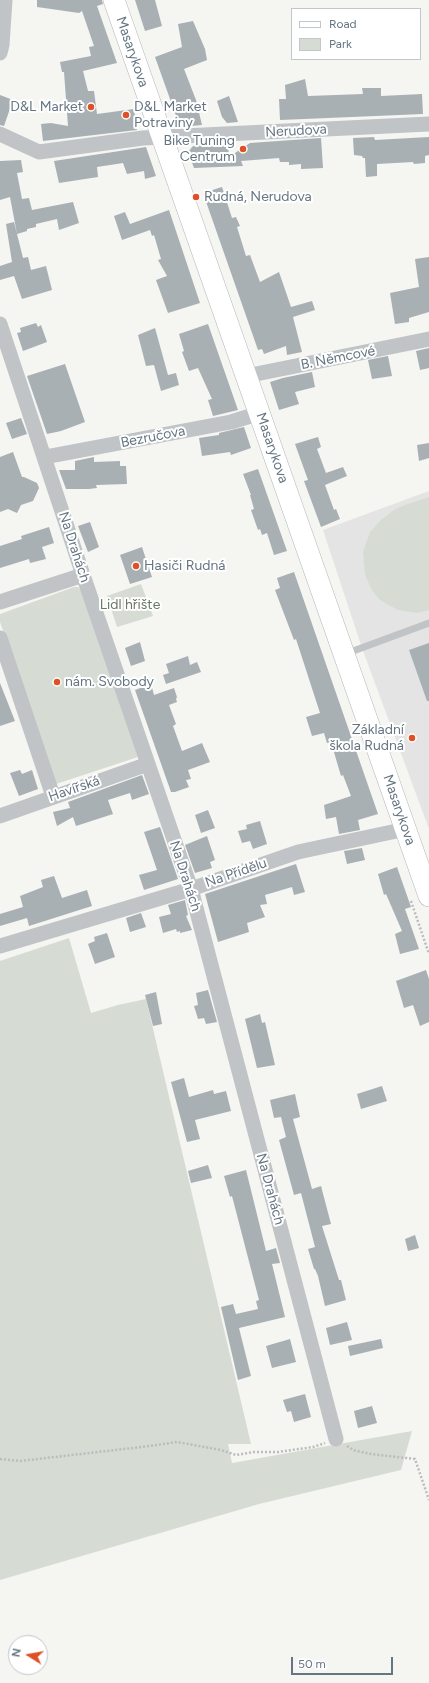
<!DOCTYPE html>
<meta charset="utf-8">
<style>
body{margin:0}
#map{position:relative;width:429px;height:1683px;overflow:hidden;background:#f5f5f2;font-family:Figtree,sans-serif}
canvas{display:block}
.legend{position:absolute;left:291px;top:8px;width:130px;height:52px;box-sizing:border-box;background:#fff;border:1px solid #c1c8cd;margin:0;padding:5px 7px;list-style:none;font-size:12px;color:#657582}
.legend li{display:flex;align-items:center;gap:8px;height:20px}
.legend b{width:20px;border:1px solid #c1c8cd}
.north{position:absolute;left:8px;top:1635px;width:40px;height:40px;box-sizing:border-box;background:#fff;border:1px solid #c1c8cd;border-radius:50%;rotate:281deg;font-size:11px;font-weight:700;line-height:16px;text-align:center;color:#657582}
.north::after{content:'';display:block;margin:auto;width:14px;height:18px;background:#de5128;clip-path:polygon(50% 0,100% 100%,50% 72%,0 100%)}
.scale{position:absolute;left:291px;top:1657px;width:102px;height:18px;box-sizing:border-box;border:2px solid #657582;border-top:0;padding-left:5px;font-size:12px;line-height:14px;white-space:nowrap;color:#657582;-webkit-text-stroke:3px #fff;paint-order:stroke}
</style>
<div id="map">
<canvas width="429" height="1683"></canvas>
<ul class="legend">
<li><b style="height:5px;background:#fff"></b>Road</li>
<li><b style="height:11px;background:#d6dcd3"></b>Park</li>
</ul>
<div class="north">N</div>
<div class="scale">50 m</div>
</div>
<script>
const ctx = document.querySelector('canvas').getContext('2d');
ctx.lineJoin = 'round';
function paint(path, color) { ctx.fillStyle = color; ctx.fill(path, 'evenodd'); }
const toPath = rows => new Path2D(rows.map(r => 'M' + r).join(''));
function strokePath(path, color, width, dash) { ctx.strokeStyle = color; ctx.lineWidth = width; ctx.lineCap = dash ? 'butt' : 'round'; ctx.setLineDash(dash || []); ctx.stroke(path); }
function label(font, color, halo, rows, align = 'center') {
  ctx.font = font + ' Figtree,sans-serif'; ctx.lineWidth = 4; ctx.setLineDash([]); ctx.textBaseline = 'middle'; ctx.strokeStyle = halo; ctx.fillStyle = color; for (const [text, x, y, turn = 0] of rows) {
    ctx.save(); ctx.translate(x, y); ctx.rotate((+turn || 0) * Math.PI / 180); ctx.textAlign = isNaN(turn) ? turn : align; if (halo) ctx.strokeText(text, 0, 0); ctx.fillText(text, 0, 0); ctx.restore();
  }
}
const built = toPath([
 [429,491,429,829,362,648,323,530]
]);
const green = toPath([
 [429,497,429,610,417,613,398,610,380,600,371,589,365,574,363,552,370,532,381,520,394,510,402,506],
 [141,584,153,616,117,627,107,596],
 [74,587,78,587,81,590,138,757,56,784,0,622,0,614],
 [69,938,91,1013,118,1005,146,999,251,1444,228,1444,232,1463,412,1431,401,1470,259,1504,0,1580,0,961]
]);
const building = toPath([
 [37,0,102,0,103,4,97,6,117,63,83,71,88,91,94,91,97,114,134,109,137,130,43,141,41,124,51,123,68,126,64,72,62,72,60,62,91,56,89,47,94,46,82,11,79,13,37,7],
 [135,0,155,0,162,26,145,31],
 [193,21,205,49,207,60,184,69,196,100,202,125,180,127,155,57,182,47,178,24],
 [305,79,308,96,363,94,362,88,381,88,381,96,422,94,423,114,280,120,279,99,286,99,285,85],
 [0,95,13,100,4,126,0,125],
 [229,96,238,122,227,123,222,117,217,101],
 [374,137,375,140,429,137,429,155,425,156,425,163,414,164,413,162,377,164,377,176,366,177,365,158,363,158,362,156,354,155,353,138],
 [321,138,323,168,301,169,301,164,289,165,289,162,280,162,279,158,241,161,243,166,194,168,188,152,193,146,228,144,229,157,250,143],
 [146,147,156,176,145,179,144,171,127,174,123,163,97,167,98,177,59,183,54,161],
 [21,160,23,172,17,173,22,199,29,198,32,210,73,202,79,223,59,230,57,219,36,224,36,227,27,229,27,231,17,234,10,197,0,200,0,161],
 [222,187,232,218,236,217,240,226,237,227,246,256,250,255,260,282,279,272,291,307,312,301,315,310,293,317,302,352,287,355,286,346,264,354,262,349,258,350,203,193],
 [169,210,200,303,168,313,156,280,167,276,158,260,161,259,154,235,152,236,150,230,122,240,114,216,125,212,130,224],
 [14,222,23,258,28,257,31,270,46,266,52,290,22,299,14,276,0,280,0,266,12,262,6,224],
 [429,257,429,312,409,318,409,322,395,324,390,293,419,287,415,259],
 [36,323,38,327,41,325,47,342,23,351,17,333,21,332,20,328],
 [208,324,238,410,213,416,208,400,212,399,198,368,189,371,182,352,184,351,179,334],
 [155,328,168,375,176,373,179,385,161,391,154,365,146,366,138,335],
 [429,348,429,368,420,370,416,351],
 [388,356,392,376,372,379,368,360],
 [65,364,85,422,61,431,47,434,27,376],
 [312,372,315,387,295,392,299,404,279,410,270,382,283,378],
 [21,418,27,434,12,439,6,423],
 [244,427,251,448,231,455,230,452,202,456,199,438,219,435,219,433],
 [318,437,321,447,317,449,326,473,343,467,347,476,325,485,334,510,336,509,340,519,321,527,304,481,308,480,295,444],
 [429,443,429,458,419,461,417,445],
 [13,452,22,477,24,477,37,483,39,488,33,501,21,505,17,513,8,509,0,512,0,457],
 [94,457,94,462,120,461,120,466,126,466,127,484,96,485,97,488,89,489,66,489,59,470,75,470,75,461],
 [258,469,287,551,274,555,267,533,262,535,260,529,258,530,251,510,254,509,250,495,251,495,243,474],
 [90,522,99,547,88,552,78,526],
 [49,527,54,543,42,547,46,559,30,563,29,559,0,568,0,546,22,539,21,536],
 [142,547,152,577,130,584,120,555],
 [294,572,378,814,358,820,360,830,339,834,336,817,326,819,324,805,351,796,343,775,341,776,331,742,327,743,324,733,312,736,306,717,320,713,296,639,294,640,275,590,280,588,277,578],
 [140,642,145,661,131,666,125,648],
 [429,643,429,701,427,701,409,650],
 [188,656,190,665,197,662,201,672,166,684,163,675,169,673,166,664],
 [0,683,15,721,0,726],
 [151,684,154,695,174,688,177,697,176,699,177,702,169,705,176,724,173,726,182,751,202,743,210,762,188,770,191,779,186,780,189,787,175,792,171,792,135,690],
 [20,770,22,774,32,770,38,789,19,796,10,773],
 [142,775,149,794,132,800,130,793,108,800,113,814,76,826,73,817,57,826,53,812,70,808,68,802],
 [208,810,215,828,201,833,195,815],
 [260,821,267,844,253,849,250,841,242,843,238,831,247,829,246,825],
 [160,827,178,879,144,890,139,875,157,870,144,832],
 [207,836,215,860,210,862,212,868,195,873,185,845],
 [362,848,365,860,347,864,344,851],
 [296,864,305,892,294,895,292,887,265,895,267,904,260,905,265,917,247,923,249,932,218,942,205,894],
 [397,867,411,907,405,909,419,949,400,954,395,934,402,931,386,894,384,895,378,874],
 [54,876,62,898,87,890,92,906,29,926,27,918,0,926,0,914,23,907,20,896,43,887,41,880],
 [185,900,188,915,186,916,192,930,180,933,180,931,177,932,176,929,163,933,159,917,171,914,168,905],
 [141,913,146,927,130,932,126,918],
 [107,933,115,957,95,964,88,944,95,941,94,937],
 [426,970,429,979,429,1022,420,1026,413,1005,404,1008,396,981],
 [208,990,217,1022,206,1024,204,1018,198,1019,194,1006,198,1005,196,993],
 [156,992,162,1024,153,1026,145,995],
 [260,1014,262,1023,265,1022,275,1065,257,1068,245,1019],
 [184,1078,189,1097,213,1090,214,1094,226,1091,231,1111,195,1120,200,1139,187,1142,171,1082],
 [382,1086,387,1101,361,1109,357,1094],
 [295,1094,300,1117,293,1119,312,1189,321,1186,331,1224,322,1226,339,1280,341,1280,346,1300,325,1306,318,1276,315,1269,314,1269,308,1249,315,1247,301,1193,294,1195,279,1140,286,1137,281,1117,274,1118,270,1100],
 [208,1165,212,1178,191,1183,188,1171],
 [246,1170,266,1251,276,1248,280,1263,272,1264,285,1317,239,1328,251,1376,238,1380,221,1307,233,1304,236,1314,258,1309,256,1301,259,1300,232,1196,230,1197,224,1176],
 [415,1235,419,1248,408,1251,405,1239],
 [347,1322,352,1340,330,1345,326,1328],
 [290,1339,296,1362,272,1368,266,1346],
 [381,1339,383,1348,350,1356,348,1346],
 [305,1394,311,1417,294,1422,291,1411,287,1412,283,1400],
 [372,1406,377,1423,358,1428,354,1411]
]);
const path = toPath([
 [411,901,429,954],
 [347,1446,353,1450,371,1454,415,1459,429,1500],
 [0,1459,20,1461,150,1446,177,1442,221,1450,236,1455,254,1452,278,1452,313,1447,325,1443]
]);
const lane = toPath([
 [345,654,429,623]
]);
const street = toPath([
 [0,53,2,45,5,0],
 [0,134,39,152,143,138,429,124],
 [0,324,83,575,191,889,336,1439],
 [246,376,429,339],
 [45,457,231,422,260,413],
 [0,602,83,575],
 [0,638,53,796],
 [0,816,148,764],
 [0,946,191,889,298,852,406,829]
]);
const secondary = toPath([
 [114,0,429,896]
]);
const markers = [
 [91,107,4,"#de5128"],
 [126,115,4,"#de5128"],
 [243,149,4,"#de5128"],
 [196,197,4,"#de5128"],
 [136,566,4,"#de5128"],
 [57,682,4,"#de5128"],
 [412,738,4,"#de5128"]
];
const streetNames = [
 ["Masarykova",132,52,71],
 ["Nerudova",296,131,-3],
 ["B. Němcové",338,358,-11],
 ["Bezručova",153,437,-11],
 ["Masarykova",272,448,71],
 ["Na Drahách",74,547,72],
 ["Havířská",74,789,-19],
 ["Masarykova",399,810,71],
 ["Na Přídělu",236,873,-19],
 ["Na Drahách",185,876,72],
 ["Na Drahách",270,1189,75]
];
const poiNames = [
 ["D&L Market",83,107,"right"],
 ["D&L Market",134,107],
 ["Potraviny",134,123],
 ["Bike Tuning",235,141,"right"],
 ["Centrum",235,157,"right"],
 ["Rudná, Nerudova",204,197],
 ["Hasiči Rudná",144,566],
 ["nám. Svobody",65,682],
 ["Základní",404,730,"right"],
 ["škola Rudná",404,746,"right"]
];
const parkNames = [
 ["Lidl hřište",130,605]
];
paint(built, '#e3e4e3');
paint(green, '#d6dcd3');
paint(building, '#a8b0b4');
strokePath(secondary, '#b3b8bc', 22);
strokePath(path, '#babcbe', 2.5, [2, 2]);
strokePath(lane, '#c0c4c7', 7);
strokePath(street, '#c0c4c7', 15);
strokePath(secondary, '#fff', 21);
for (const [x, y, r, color] of markers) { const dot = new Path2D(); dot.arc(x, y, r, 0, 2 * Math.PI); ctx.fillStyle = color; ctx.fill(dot); strokePath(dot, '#fff', 1.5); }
label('14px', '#657582', '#fff', streetNames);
label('14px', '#657582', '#fff', poiNames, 'left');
label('14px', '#687964', '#fff', parkNames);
</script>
